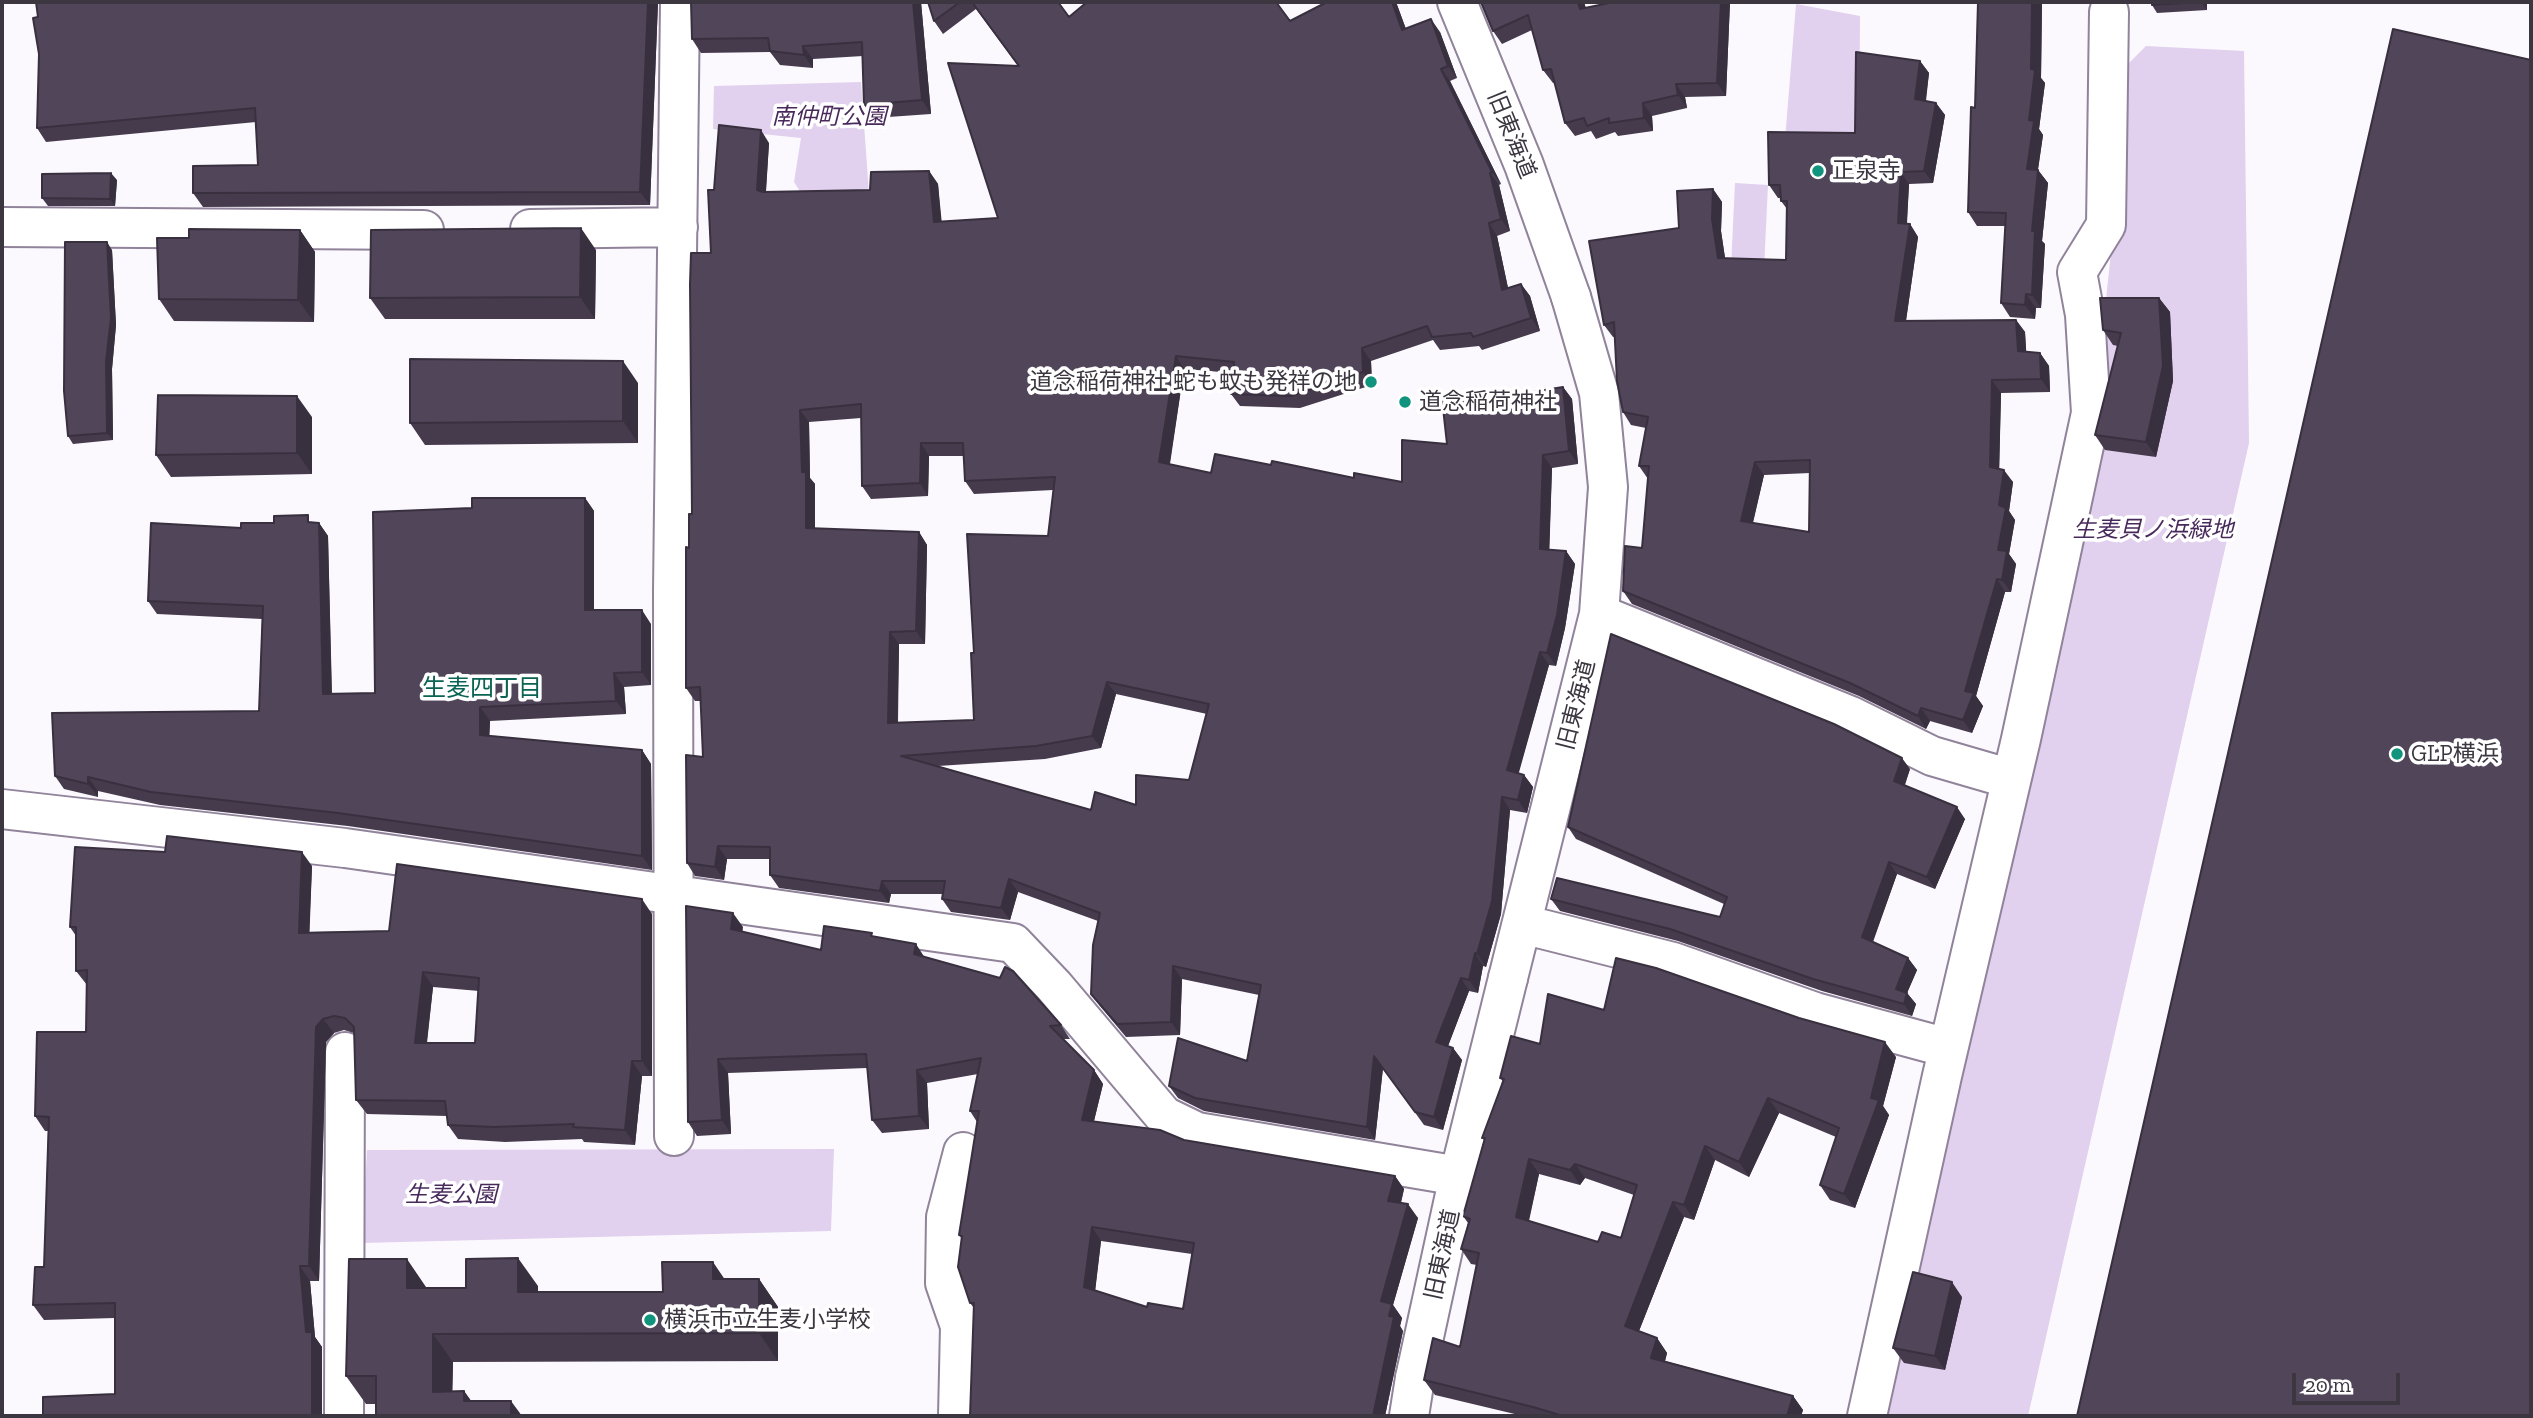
<!DOCTYPE html>
<meta charset="utf-8">
<style>
body{margin:0}
#map{position:relative;width:2533px;height:1418px;overflow:hidden;background:#fbf9fe;font-family:"Zilla Slab",serif}
canvas{display:block}
.frame{position:absolute;inset:0;border:4px solid #3b3640;pointer-events:none}
.scale{position:absolute;left:2292px;top:1373px;width:108px;height:32px;box-sizing:border-box;border:4px solid #3b3640;border-top:0;padding-left:9px;font-size:21px;line-height:24px;white-space:nowrap;color:#3b3640;-webkit-text-stroke:5px #fff;paint-order:stroke}
</style>
<div id="map">
<canvas width="2533" height="1418"></canvas>
<div class="frame"></div>
<div class="scale">20 m</div>
</div>
<script>
const ctx = document.querySelector('canvas').getContext('2d');
ctx.lineJoin = 'round';
function paint(path, color) { ctx.fillStyle = color; ctx.fill(path, 'evenodd'); }
const toPath = rows => new Path2D(rows.map(r => 'M' + r).join(''));
function strokePath(path, color, width, dash) { ctx.strokeStyle = color; ctx.lineWidth = width; ctx.lineCap = dash ? 'butt' : 'round'; ctx.setLineDash(dash || []); ctx.stroke(path); }
function label(font, color, halo, rows, align = 'center') {
  ctx.font = font + ' "Zilla Slab","Noto Sans JP",serif'; ctx.lineWidth = 7; ctx.setLineDash([]); ctx.textBaseline = 'middle'; ctx.strokeStyle = halo; ctx.fillStyle = color; for (const [text, x, y, turn = 0] of rows) {
    ctx.save(); ctx.translate(x, y); ctx.rotate((+turn || 0) * Math.PI / 180); ctx.textAlign = isNaN(turn) ? turn : align; if (halo) ctx.strokeText(text, 0, 0); ctx.fillText(text, 0, 0); ctx.restore();
  }
}
const green = toPath([
 [1796,4,1860,16,1859,142,1785,140],
 [2146,46,2244,51,2249,443,2028,1416,1881,1416,2104,318,2112,243,2121,221,2129,63],
 [861,82,869,194,801,193,794,182,801,138,713,129,714,86],
 [1735,183,1768,185,1764,269,1731,267],
 [834,1149,831,1231,362,1243,367,1150]
]);
const minor = toPath([
 [2,227,424,230],
 [530,229,678,227],
 [1599,614,1851,716,1932,756,2011,779],
 [2,809,345,848,1013,943,1054,986,1164,1116,1197,1132,1459,1176],
 [1522,924,1673,962,1815,1012,1948,1048],
 [1508,978,1599,614,1608,487,1599,393,1571,297],
 [674,1136,673,591,680,2],
 [344,1416,345,1052],
 [958,1416,960,1326,945,1283,946,1217,963,1152],
 [1409,1416,1415,1378],
 [1867,1416,1942,1076,2021,739,2091,413,2085,315,2077,272,2106,225,2109,12]
]);
const tertiary = toPath([
 [1457,2,1524,165,1571,297],
 [1415,1378,1459,1176,1508,978]
]);
const wall = toPath([
 [36,2,658,2,650,205,203,207,193,193,258,165,256,122,46,142,37,128,39,54,38,17],
 [921,2,931,114,874,118,864,105,863,56,813,59,813,68,780,65,770,52,701,53,692,39],
 [928,2,1058,2,1069,17,1290,21,1327,2,1396,2,1406,29,1440,32,1457,78,1450,81,1501,184,1499,185,1510,231,1497,236,1508,288,1521,284,1530,296,1540,331,1482,350,1479,346,1440,350,1433,340,1371,361,1372,385,1300,408,1240,406,1231,394,1233,373,1184,369,1170,464,1211,473,1271,465,1354,478,1402,482,1447,444,1477,394,1481,400,1563,387,1572,399,1578,464,1552,468,1549,550,1566,551,1575,564,1565,628,1556,666,1549,665,1518,773,1524,775,1533,787,1527,813,1510,810,1501,914,1486,967,1483,966,1478,993,1469,991,1448,1046,1453,1048,1462,1060,1443,1130,1424,1125,1383,1068,1375,1140,1204,1111,1178,1098,1169,1086,1247,1061,1259,995,1182,979,1180,1035,1126,1037,1100,1006,1091,994,1098,921,1018,892,1010,920,951,912,942,899,943,894,891,894,889,903,779,888,770,875,770,859,727,859,724,880,695,876,687,863,703,757,701,701,695,701,686,688,689,548,711,253,714,190,769,143,766,192,870,190,929,171,938,184,941,222,998,218,1018,66,976,9,943,34,934,21],
 [861,418,862,486,871,499,928,496,929,456,964,456,965,481,974,494,1053,490,1048,536,974,653,974,720,898,723,899,644,925,644,927,545,919,532,815,529,815,484,810,478,809,422],
 [1116,694,1207,714,1189,780,1136,805,1091,810,938,766,1045,759,1101,748],
 [1481,2,1584,2,1586,8,1614,2,1730,2,1726,96,1685,97,1687,108,1652,116,1653,131,1618,136,1615,132,1596,139,1591,131,1575,136,1565,123,1555,83,1553,83,1543,70,1532,30,1502,44,1493,31],
 [1880,2,1938,2,1938,4],
 [1978,2,2042,2,2041,78,2045,83,2039,129,2043,135,2038,170,2048,183,2042,241,2045,244,2041,308,2036,308,2035,319,2010,317,2001,303,2005,226,1977,226,1968,212,1975,108],
 [2207,2,2207,10,2157,13,2152,5],
 [1920,61,1929,73,1926,101,1936,103,1945,115,1933,183,1909,184,1907,224,1910,224,1918,237,1906,321,2016,320,2025,332,2026,352,2040,353,2049,366,2050,392,2001,393,1999,469,2013,482,2009,511,2015,520,2009,554,2016,564,2011,592,2005,592,1976,696,1983,706,1972,733,1930,721,1926,729,1859,696,1632,604,1623,591,1642,548,1648,479,1639,466,1646,428,1631,425,1623,412,1615,337,1613,337,1604,325,1679,228,1713,189,1722,202,1721,231,1725,258,1786,260,1787,209,1781,201,1781,198,1778,198,1769,185,1855,133],
 [1810,473,1809,532,1753,523,1764,475],
 [117,180,115,206,48,206,42,198],
 [300,230,315,252,314,322,174,321,159,299,189,238],
 [112,250,116,325,112,369,113,440,73,444,68,436],
 [596,250,595,319,385,319,370,298],
 [2159,298,2170,312,2173,381,2156,457,2105,450,2095,435,2118,346,2113,345,2103,330],
 [638,383,638,443,425,445,410,423],
 [312,417,312,474,171,477,156,455],
 [585,498,594,511,594,610,651,624,651,685,624,687,626,714,490,721,489,736,642,750,651,764,652,870,348,826,160,805,98,791,98,797,64,789,55,776,259,711,262,619,157,614,148,601,241,528,319,523,328,536,332,694,375,693,472,508],
 [1910,769,1905,785,1965,819,1935,889,1897,874,1873,942,1908,958,1917,970,1907,993,1916,1004,1912,1016,1822,991,1678,941,1560,911,1551,899,1720,917,1724,904,1576,839,1568,827],
 [312,866,309,932,389,931,652,914,652,1076,642,1076,635,1145,584,1142,582,1139,505,1142,458,1139,448,1125,447,1116,367,1114,356,1100,354,1033,344,1030,334,1033,326,1042,319,1281,310,1281,315,1337,322,1347,115,1394,115,1318,44,1320,33,1305,44,1267,48,1131,45,1131,35,1116,86,1032,87,985,76,971,76,936,70,927],
 [433,987,479,991,475,1043,427,1043],
 [743,927,742,932,821,950,874,937,925,957,1061,1025,1070,1039,1063,1039,1094,1070,1103,1084,1094,1121,1184,1140,1395,1176,1404,1189,1401,1203,1418,1218,1393,1305,1402,1318,1400,1326,1403,1331,1385,1416,970,1416,974,1308,970,1303,962,1239,959,1235,977,1122,970,1111,978,1074,927,1083,929,1129,882,1133,872,1120,867,1068,728,1073,731,1134,697,1136,688,1122],
 [1101,1241,1192,1254,1183,1309,1147,1307,1095,1290],
 [1604,1010,1896,1057,1883,1106,1889,1115,1855,1208,1830,1200,1820,1185,1836,1137,1779,1113,1749,1177,1715,1160,1694,1220,1684,1217,1639,1331,1657,1338,1667,1353,1665,1361,1793,1396,1803,1410,1801,1416,1523,1416,1435,1395,1424,1380,1460,1347,1477,1265,1471,1264,1461,1249,1468,1223,1463,1216,1484,1140,1482,1138,1503,1081,1500,1078,1540,1044],
 [1539,1174,1580,1185,1585,1178,1634,1195,1621,1238,1598,1242,1529,1221],
 [725,1279,759,1279,778,1307,778,1361,453,1362,452,1391,464,1391,471,1401,376,1404,366,1404,346,1376,426,1287,426,1288,466,1288,538,1286,538,1292,663,1292],
 [1962,1297,1945,1370,1904,1363,1893,1348]
]);
const shadedWall = toPath([
 [648,2,658,2,650,205,640,192],
 [913,2,921,2,931,114,922,100],
 [1392,2,1396,2,1411,43,1402,30],
 [1578,2,1584,2,1589,22,1580,9],
 [1721,2,1730,2,1726,96,1717,83],
 [2032,2,2042,2,2041,78,2045,83,2039,129,2043,135,2036,182,2027,169,2031,69],
 [2202,2,2207,2,2207,10,2202,3],
 [1431,19,1440,32,1457,78,1448,66],
 [803,46,813,59,813,68,804,55],
 [1920,61,1929,73,1924,112,1915,99],
 [1441,69,1450,81,1501,184,1492,172],
 [1676,84,1685,97,1687,108,1678,95],
 [1643,103,1652,116,1653,131,1644,118],
 [1936,103,1945,115,1933,183,1924,171],
 [761,130,769,143,765,203,757,190],
 [2038,170,2048,183,2042,241,2045,244,2041,308,2032,295,2032,231],
 [929,171,938,184,943,235,934,222],
 [1901,172,1909,184,1906,235,1898,223],
 [111,173,117,180,115,206,110,199],
 [1490,173,1499,185,1510,231,1501,219],
 [1713,189,1722,202,1721,231,1727,271,1718,258,1712,219],
 [1489,223,1497,236,1511,302,1502,290],
 [1910,224,1918,237,1904,334,1895,321],
 [581,228,596,250,595,319,580,297],
 [300,230,315,252,314,322,298,300],
 [107,242,112,250,116,325,112,369,113,440,107,433],
 [1521,284,1530,296,1540,331,1531,318],
 [2026,294,2036,308,2035,319,2025,305],
 [2159,298,2170,312,2173,381,2156,457,2146,442],
 [2016,320,2025,332,2027,364,2018,351],
 [1362,348,1371,361,1372,385,1363,372],
 [2040,353,2049,366,2050,392,2041,379],
 [1176,356,1184,369,1168,474,1159,462],
 [623,361,638,383,638,443,623,421],
 [1992,380,2001,393,1999,480,1990,467],
 [1563,387,1572,399,1578,464,1569,451],
 [297,396,312,417,312,474,297,453],
 [800,410,809,422,810,478,815,484,815,541,806,528,802,472],
 [921,443,929,456,928,496,920,483],
 [1543,455,1552,468,1549,562,1540,549],
 [1755,462,1764,475,1750,534,1741,521],
 [2004,470,2013,482,2009,511,2015,520,2009,554,2016,564,2011,592,2002,580,1998,550,1999,505],
 [585,498,594,511,594,623,585,610],
 [319,523,328,536,332,707,323,694],
 [919,532,927,545,925,644,916,631],
 [1566,551,1575,564,1565,628,1556,666,1547,653],
 [1997,579,2005,592,1976,696,1983,706,1972,733,1963,720,1965,691],
 [642,610,651,624,651,685,642,672],
 [890,632,899,644,897,736,888,723],
 [1540,652,1549,665,1516,783,1507,770],
 [614,673,624,687,626,714,616,701],
 [1107,682,1116,694,1101,748,1092,736],
 [480,707,490,721,489,748,480,735],
 [1921,708,1930,721,1926,729,1918,716],
 [642,750,651,764,652,870,642,856],
 [1902,758,1910,769,1902,792,1894,781],
 [1524,775,1533,787,1527,813,1518,800],
 [88,777,98,791,98,797,88,784],
 [1502,797,1510,810,1501,914,1486,967,1477,954],
 [1957,807,1965,819,1935,889,1927,877],
 [718,846,727,859,724,880,715,867],
 [302,852,312,866,309,947,299,933],
 [1889,862,1897,874,1870,949,1862,937],
 [1009,879,1018,892,1010,920,1001,908],
 [882,881,891,894,889,903,880,891],
 [642,899,652,914,652,1076,642,1061],
 [733,913,743,927,741,943,731,929],
 [916,944,925,958,914,954],
 [1475,953,1483,966,1478,993,1469,980],
 [1908,958,1917,970,1904,1000,1896,989],
 [1173,966,1182,979,1180,1035,1171,1022],
 [423,972,433,987,425,1057,415,1043],
 [1461,978,1469,991,1445,1054,1436,1042],
 [1907,993,1916,1004,1912,1016,1904,1004],
 [323,1019,334,1033,326,1042,319,1281,309,1266,316,1027],
 [1885,1042,1896,1057,1883,1106,1889,1115,1855,1208,1844,1194],
 [1453,1048,1462,1060,1443,1130,1434,1117],
 [1374,1056,1383,1068,1375,1140,1367,1127],
 [718,1059,728,1073,731,1134,722,1120],
 [632,1061,642,1076,635,1145,625,1130],
 [917,1070,927,1083,929,1129,919,1116],
 [1094,1070,1103,1084,1091,1133,1082,1120],
 [1768,1098,1779,1113,1749,1177,1739,1162],
 [1705,1146,1715,1160,1694,1220,1684,1205],
 [1529,1159,1539,1174,1526,1232,1516,1217],
 [1575,1164,1585,1178,1580,1185,1570,1170],
 [1395,1176,1404,1189,1398,1214,1388,1201],
 [1673,1202,1684,1217,1635,1341,1625,1326],
 [1408,1204,1418,1218,1393,1305,1402,1318,1400,1326,1403,1331,1385,1416,1373,1416,1381,1301],
 [1092,1227,1101,1241,1094,1301,1084,1287],
 [518,1258,538,1286,538,1320,518,1292],
 [407,1259,426,1287,427,1316,407,1288],
 [713,1262,732,1290,713,1279],
 [300,1266,310,1281,315,1337,322,1347,322,1416,312,1416],
 [759,1279,778,1307,778,1361,759,1333],
 [1952,1282,1962,1297,1945,1370,1935,1356],
 [433,1334,453,1362,452,1416,433,1392],
 [1657,1338,1667,1353,1662,1373,1651,1358],
 [464,1391,482,1416,464,1401],
 [1793,1396,1803,1410,1801,1416,1787,1416],
 [511,1401,522,1416,511,1416]
]);
const building = toPath([
 [36,2,648,2,640,192,193,193,193,166,258,165,255,108,37,128,39,54,33,18,38,17,36,2],
 [691,2,913,2,922,100,864,105,862,42,803,46,804,55,770,51,768,38,692,39,691,2],
 [928,2,960,2,934,21,928,2],
 [972,2,1058,2,1069,17,1087,2,1276,2,1290,21,1327,2,1392,2,1402,30,1431,19,1448,66,1441,69,1492,172,1490,173,1501,219,1489,223,1502,290,1521,284,1531,318,1473,337,1471,333,1432,337,1427,326,1362,348,1363,372,1291,396,1231,394,1234,362,1176,356,1159,462,1211,473,1215,454,1271,465,1272,461,1354,478,1354,473,1402,482,1402,440,1447,444,1442,399,1477,394,1477,401,1563,387,1569,451,1543,455,1540,549,1566,551,1557,615,1547,653,1540,652,1507,770,1524,775,1518,800,1502,797,1492,901,1477,954,1475,953,1469,980,1461,978,1436,1042,1453,1048,1434,1117,1415,1112,1374,1056,1367,1127,1195,1098,1169,1086,1178,1038,1247,1061,1261,985,1173,966,1171,1022,1117,1024,1091,994,1093,945,1100,913,1009,879,1001,908,942,899,945,881,882,881,880,891,770,875,770,847,718,846,715,867,687,863,686,755,703,757,700,687,686,688,686,547,689,548,689,514,692,514,690,284,691,253,711,253,708,190,714,190,719,125,761,130,757,190,763,192,870,190,871,172,929,171,934,222,998,218,948,63,1019,66,972,2],
 [861,404,862,486,920,483,921,443,963,443,965,481,1055,477,1048,536,967,534,974,653,971,653,974,720,888,723,890,632,916,631,919,532,806,528,806,472,802,472,800,410,861,404],
 [1107,682,1209,704,1189,780,1136,775,1136,805,1095,792,1091,810,901,756,1036,746,1092,736,1107,682],
 [1481,2,1578,2,1580,9,1614,2,1721,2,1717,83,1676,84,1678,95,1643,103,1644,118,1609,123,1609,118,1587,126,1584,118,1565,123,1551,69,1543,70,1528,15,1493,31,1481,2],
 [1978,2,2032,2,2031,69,2035,70,2029,120,2034,121,2027,169,2038,170,2032,231,2035,231,2032,295,2026,294,2025,305,2001,303,2006,213,1968,212,1971,107,1975,108,1978,2],
 [2152,2,2202,2,2152,5,2152,2],
 [2393,29,2531,60,2531,1416,2077,1416,2393,29],
 [1856,52,1920,61,1915,99,1936,103,1924,171,1901,172,1898,223,1910,224,1895,321,2016,320,2018,351,2040,353,2041,379,1992,380,1990,467,2004,470,1999,505,2006,508,1998,550,2007,551,2002,580,1997,579,1965,691,1974,693,1963,720,1921,708,1918,716,1850,683,1623,591,1625,546,1642,548,1649,466,1639,466,1648,417,1623,412,1617,381,1614,322,1604,325,1589,241,1679,228,1677,191,1713,189,1712,219,1718,258,1786,260,1787,201,1781,201,1780,185,1769,185,1768,132,1855,133,1856,52],
 [1810,460,1809,532,1741,521,1755,462,1810,460],
 [111,173,110,199,42,198,42,174,111,173],
 [581,228,580,297,370,298,371,230,581,228],
 [189,229,300,230,298,300,159,299,157,238,189,238,189,229],
 [65,242,107,242,111,318,106,361,107,433,68,436,64,391,65,242],
 [2100,298,2159,298,2163,366,2146,442,2095,435,2121,333,2103,330,2100,298],
 [410,359,623,361,623,421,410,423,410,359],
 [158,395,297,396,297,453,156,455,158,395],
 [472,498,585,498,585,610,642,610,642,672,614,673,616,701,480,707,480,735,642,750,642,856,338,813,151,792,88,777,88,784,55,776,52,713,259,711,263,606,148,601,151,523,241,528,241,523,274,523,274,516,308,515,308,522,319,523,323,694,375,693,373,512,472,508,472,498],
 [1611,634,1834,724,1902,758,1894,781,1957,807,1927,877,1889,862,1862,937,1908,958,1896,989,1907,993,1904,1004,1813,979,1670,929,1551,899,1557,878,1720,917,1727,897,1568,827,1611,634],
 [167,836,302,852,299,933,389,931,397,864,642,899,642,1061,632,1061,625,1130,573,1127,574,1124,494,1127,448,1125,445,1101,356,1100,354,1027,345,1018,334,1016,323,1019,316,1027,309,1266,300,1266,306,1332,312,1332,312,1416,43,1416,43,1397,115,1394,115,1303,33,1305,35,1267,44,1267,49,1117,35,1116,37,1032,86,1032,87,970,76,971,76,927,70,927,75,847,165,852,167,836],
 [423,972,479,978,475,1043,415,1043,423,972],
 [686,906,733,913,731,929,821,950,824,926,872,933,871,936,916,944,914,954,1000,978,1005,967,1013,971,1061,1025,1050,1026,1094,1070,1082,1120,1160,1130,1184,1140,1395,1176,1388,1201,1408,1204,1381,1301,1392,1304,1389,1316,1394,1317,1373,1416,970,1416,974,1303,970,1303,958,1267,962,1236,959,1235,979,1111,970,1111,981,1058,917,1070,919,1116,872,1120,866,1054,718,1059,722,1120,688,1122,686,906],
 [1092,1227,1194,1243,1183,1309,1148,1303,1147,1307,1084,1287,1092,1227],
 [1616,958,1656,968,1799,1018,1885,1042,1871,1098,1879,1100,1844,1194,1820,1185,1839,1128,1768,1098,1739,1162,1705,1146,1684,1205,1673,1202,1625,1326,1657,1338,1651,1358,1793,1396,1787,1416,1563,1416,1533,1407,1424,1380,1433,1338,1460,1347,1479,1253,1461,1249,1470,1219,1463,1216,1485,1138,1482,1138,1504,1079,1500,1078,1511,1036,1540,1044,1548,994,1604,1010,1616,958],
 [1529,1159,1570,1170,1575,1164,1637,1185,1621,1238,1602,1232,1598,1242,1516,1217,1529,1159],
 [518,1258,518,1292,663,1292,662,1262,713,1262,713,1279,759,1279,759,1333,433,1334,433,1392,464,1391,464,1401,511,1401,511,1416,376,1416,376,1376,346,1376,349,1259,407,1259,407,1288,466,1288,466,1259,518,1258],
 [1913,1272,1952,1282,1935,1356,1893,1348,1913,1272]
]);
const markers = [
 [1818,171,7,"#10947d"],
 [1371,382,7,"#10947d"],
 [1405,402,7,"#10947d"],
 [2397,754,7,"#10947d"],
 [650,1320,7,"#10947d"]
];
const parkNames = [
 ["南仲町公園",829,117],
 ["生麦貝ノ浜緑地",2153,530],
 ["生麦公園",451,1195]
];
const streetNames = [
 ["旧東海道",1511,135,68],
 ["旧東海道",1577,705,-76],
 ["旧東海道",1443,1255,-78]
];
const poiNames = [
 ["正泉寺",1832,171],
 ["道念稲荷神社 蛇も蚊も発祥の地",1357,382,"right"],
 ["道念稲荷神社",1419,402],
 ["GLP横浜",2411,754],
 ["横浜市立生麦小学校",664,1320]
];
const neighbourhoodNames = [
 ["生麦四丁目",482,689]
];
paint(green, '#e1d0ee');
strokePath(minor, '#90839a', 42);
strokePath(tertiary, '#90839a', 42);
strokePath(minor, '#fff', 38);
strokePath(tertiary, '#fff', 38);
paint(wall, '#463b4d');
paint(shadedWall, '#39303f');
paint(building, '#51455a');
strokePath(building, '#39303f', 2);
for (const [x, y, r, color] of markers) { const dot = new Path2D(); dot.arc(x, y, r, 0, 2 * Math.PI); ctx.fillStyle = color; ctx.fill(dot); strokePath(dot, '#fff', 2.5); }
label('italic 23px', '#48295b', '#fff', parkNames);
label('23px', '#3b3640', '#fff', streetNames);
label('23px', '#3b3640', '#fff', poiNames, 'left');
label('24px', '#0a6353', '#fff', neighbourhoodNames);
</script>
